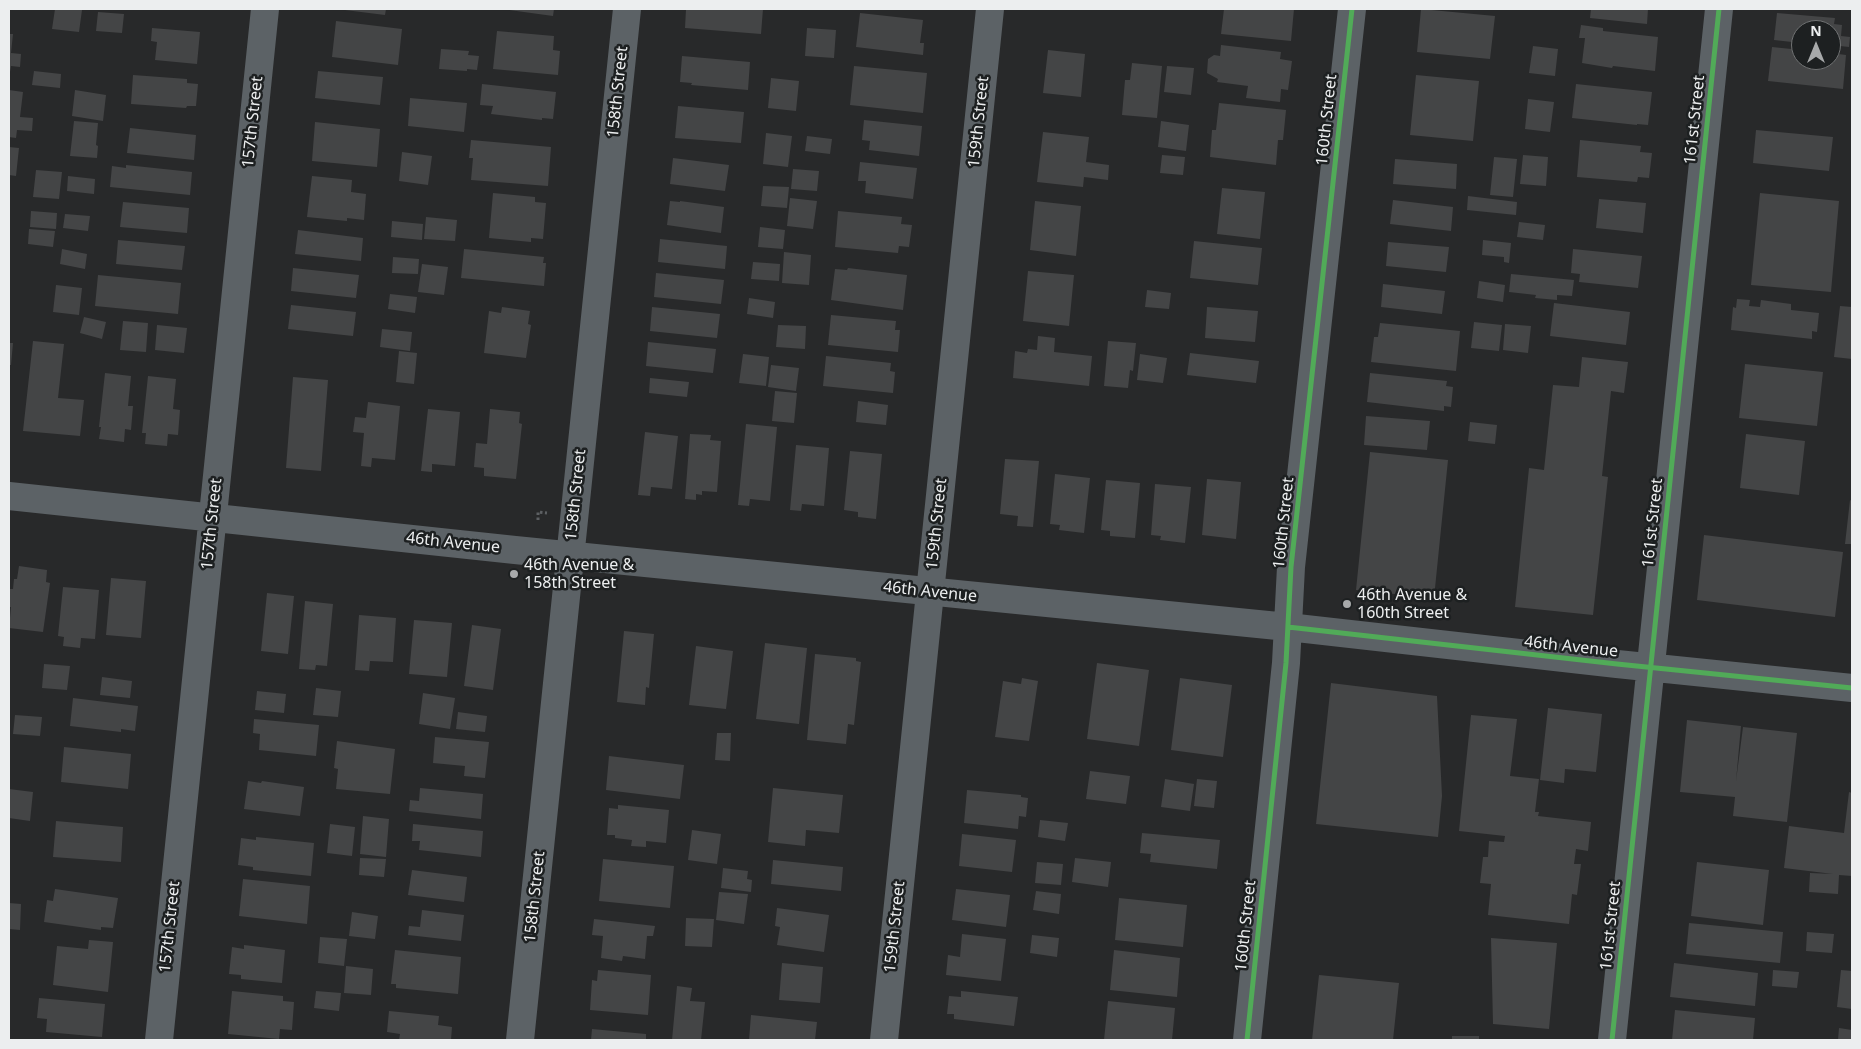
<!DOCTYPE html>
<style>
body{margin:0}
#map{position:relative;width:1861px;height:1049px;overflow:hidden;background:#28292a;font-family:"Noto Sans",sans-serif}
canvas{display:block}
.frame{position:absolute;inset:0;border:10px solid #eceeef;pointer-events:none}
.north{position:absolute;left:1791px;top:20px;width:50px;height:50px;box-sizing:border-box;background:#1d2021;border:1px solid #707273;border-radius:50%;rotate:0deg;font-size:14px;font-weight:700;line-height:20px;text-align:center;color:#eceeef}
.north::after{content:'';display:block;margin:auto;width:18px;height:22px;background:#a7a9aa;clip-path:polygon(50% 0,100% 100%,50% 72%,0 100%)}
</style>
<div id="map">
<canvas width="1861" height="1049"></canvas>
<div class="frame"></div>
<div class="north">N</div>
</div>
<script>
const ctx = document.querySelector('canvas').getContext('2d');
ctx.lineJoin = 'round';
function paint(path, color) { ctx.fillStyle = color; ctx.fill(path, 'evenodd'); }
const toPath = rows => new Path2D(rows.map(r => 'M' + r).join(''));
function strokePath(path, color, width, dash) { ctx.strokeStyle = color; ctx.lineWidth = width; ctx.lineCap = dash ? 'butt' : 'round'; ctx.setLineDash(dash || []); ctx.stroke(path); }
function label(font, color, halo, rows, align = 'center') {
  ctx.font = font + ' "Noto Sans",sans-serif'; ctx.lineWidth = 5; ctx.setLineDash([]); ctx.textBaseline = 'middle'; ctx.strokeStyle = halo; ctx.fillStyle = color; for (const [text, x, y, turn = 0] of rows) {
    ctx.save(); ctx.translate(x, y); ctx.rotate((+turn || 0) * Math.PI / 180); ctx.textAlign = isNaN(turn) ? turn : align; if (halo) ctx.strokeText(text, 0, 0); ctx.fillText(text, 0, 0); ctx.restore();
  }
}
const building = toPath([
 [55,9,82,10,79,32,52,29],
 [337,9,386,9,385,15],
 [502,9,554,9,553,16],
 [686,9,763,9,761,34,685,28],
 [1224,9,1294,9,1291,41,1221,34],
 [1421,9,1495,16,1490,59,1417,52],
 [1591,9,1648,9,1647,24,1590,18],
 [98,12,124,14,122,33,96,31],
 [860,13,923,20,920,43,924,43,923,55,856,47],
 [1777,13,1835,18,1834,24,1842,25,1841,36,1850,37,1849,47,1831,45,1831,30,1801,30,1801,43,1774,40],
 [336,21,402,29,398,65,332,57],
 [1581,25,1603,28,1603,31,1658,37,1655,71,1613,66,1612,68,1582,63,1585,38,1579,38],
 [152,28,200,32,197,64,155,60,157,42,151,41],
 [807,28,836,30,834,58,805,56],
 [497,31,554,36,553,50,560,51,558,75,493,69],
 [9,34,13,34,11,53,21,54,20,67,11,66,10,72,9,72],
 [1221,45,1281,52,1280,59,1292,61,1288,90,1281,89,1280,102,1246,98,1248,86,1217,82,1218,79,1207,73,1208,59,1214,55,1220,56],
 [1533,46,1558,49,1555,76,1529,73],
 [1772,47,1801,50,1801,60,1831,60,1831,53,1846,55,1843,89,1768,81],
 [441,49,469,51,468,55,479,56,477,70,467,69,467,71,439,69],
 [1048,50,1085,54,1081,97,1043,93],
 [682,56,750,62,748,90,691,85,692,83,680,82],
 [1132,63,1162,66,1157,118,1122,115,1125,80,1130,80],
 [854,66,927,73,923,113,850,105],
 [1167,66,1194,68,1191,95,1164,92],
 [34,71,61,74,60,88,32,85],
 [318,71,383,77,380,105,315,98],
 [133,75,187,79,187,83,198,84,196,106,187,106,186,108,131,104],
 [1416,75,1479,81,1473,141,1410,135],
 [771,78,799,81,796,111,768,108],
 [482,84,556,92,553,119,542,118,542,120,491,114,493,106,480,105],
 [1576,84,1652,92,1648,125,1637,124,1637,125,1572,118],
 [9,90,23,92,20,117,33,118,32,131,17,130,16,138,9,137],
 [75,90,106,95,103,121,72,116],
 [410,98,467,103,464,132,408,126],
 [1528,99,1554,102,1550,132,1525,129],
 [1219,103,1286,110,1283,140,1278,140,1276,165,1210,157,1212,130,1216,130],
 [678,106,744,112,741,143,675,138],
 [864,120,922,126,919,156,869,150,870,141,862,140],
 [74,121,98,123,96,145,98,146,97,158,70,156],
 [1161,121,1189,125,1186,151,1158,147],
 [315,122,380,129,377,167,312,161],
 [130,128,196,135,194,160,127,153],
 [1756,130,1833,137,1829,171,1753,163],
 [1043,132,1089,137,1086,162,1109,165,1108,180,1084,177,1083,187,1037,182],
 [766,133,792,136,788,167,763,164],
 [807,136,832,139,830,154,805,151],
 [471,140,551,147,548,186,471,180,473,158,469,158],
 [1580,140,1641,146,1640,152,1652,153,1649,178,1638,177,1637,182,1577,177],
 [9,147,19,148,16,176,9,175],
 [402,152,432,156,428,185,399,181],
 [1162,155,1185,157,1183,175,1160,173],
 [1523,155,1548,157,1546,186,1520,184],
 [1494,157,1517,159,1513,197,1490,195],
 [673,158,729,165,725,191,670,184],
 [1395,159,1457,164,1456,189,1393,184],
 [860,162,917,168,913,199,865,193,866,181,858,181],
 [126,165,192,172,190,195,110,187,112,166,126,168],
 [793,169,819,171,817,191,791,189],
 [36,170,62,172,59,199,33,197],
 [68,176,95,179,94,194,67,191],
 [312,176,352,180,351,192,366,194,364,220,347,218,347,221,307,217],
 [763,186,789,187,787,208,761,206],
 [1222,188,1265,192,1260,239,1217,234],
 [493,193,535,197,535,202,546,203,543,239,531,238,531,242,489,238],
 [1760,193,1839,201,1831,292,1751,285],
 [1468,196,1517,202,1516,215,1467,210],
 [790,198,817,201,813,229,787,226],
 [1599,199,1646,203,1643,233,1596,228],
 [1393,200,1453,207,1451,231,1390,224],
 [670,201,680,202,680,201,724,207,721,233,667,225],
 [1035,201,1081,206,1076,256,1030,250],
 [123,202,189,208,187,233,120,227],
 [31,211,57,213,56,229,30,227],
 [838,211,902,217,901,224,912,225,909,247,899,246,898,253,835,247],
 [65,214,90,216,88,231,63,228],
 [426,217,457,220,455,241,424,239],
 [392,221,423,224,422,240,391,237],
 [1519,222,1545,225,1543,240,1517,237],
 [760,227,785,230,783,249,758,247],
 [29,229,55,231,53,247,28,244],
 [298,230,363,238,361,261,295,254],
 [660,239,727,246,725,269,658,262],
 [118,240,185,246,182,270,116,264],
 [1483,240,1511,243,1509,263,1504,262,1504,257,1482,255],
 [1194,241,1262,248,1258,285,1190,278],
 [1388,242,1449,247,1446,272,1386,266],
 [62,249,87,254,85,269,60,264],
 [464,249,544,257,543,263,546,263,544,286,461,278],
 [1573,249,1642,256,1638,288,1579,282,1580,274,1571,273],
 [784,252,811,255,809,285,782,283],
 [393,257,419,259,418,274,392,273],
 [753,262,780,264,779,281,751,279],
 [422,264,448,267,444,295,418,292],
 [293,268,359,275,356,298,291,291],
 [848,268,907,275,903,310,831,300,835,269,847,270],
 [1028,271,1074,275,1069,326,1023,321],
 [656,273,724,280,721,304,654,297],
 [1511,274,1574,280,1572,296,1557,295,1557,300,1535,298,1536,295,1509,292],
 [98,275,181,283,178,314,95,306],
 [1479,281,1505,285,1503,302,1477,298],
 [1383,284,1445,291,1442,314,1381,307],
 [56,285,82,288,79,315,53,312],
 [1147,290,1171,293,1169,309,1145,307],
 [390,294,417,297,415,313,388,309],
 [749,298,775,302,773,318,747,314],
 [1737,299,1750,300,1749,306,1760,307,1761,300,1791,304,1791,310,1819,313,1817,332,1812,331,1812,339,1731,330,1733,307,1736,308],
 [1554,303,1630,312,1626,345,1550,336],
 [291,305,356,312,353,336,288,329],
 [1840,306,1852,307,1852,359,1834,357],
 [502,307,530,311,528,324,531,325,526,358,484,353,489,311,501,313],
 [652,307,720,314,717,338,650,331],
 [1207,307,1258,311,1255,342,1205,338],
 [831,315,896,321,895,330,900,330,898,352,828,345],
 [84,317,106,322,102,339,80,333],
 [123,321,148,323,146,352,120,350],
 [1474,322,1502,325,1499,351,1471,348],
 [1380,323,1460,331,1456,371,1371,362,1374,337,1378,337],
 [1505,324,1531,326,1528,353,1503,350],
 [157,325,187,328,184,353,155,350],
 [778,325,806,326,805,349,776,347],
 [382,329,412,332,410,351,380,347],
 [1038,336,1055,338,1054,352,1092,356,1089,386,1013,378,1015,351,1027,353,1028,349,1037,350],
 [33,341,64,344,58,398,84,400,80,436,23,431],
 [1108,341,1136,343,1133,371,1130,370,1128,388,1104,386],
 [648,342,716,349,713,373,646,366],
 [9,343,13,343,11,365,9,365],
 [399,351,417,353,414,384,396,382],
 [1190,353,1259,361,1256,383,1187,375],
 [743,354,769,357,766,386,739,383],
 [1140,354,1167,358,1163,383,1137,380],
 [826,356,891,363,890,371,895,372,893,393,823,386],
 [1582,357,1628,362,1624,393,1611,391,1602,476,1608,477,1593,615,1515,607,1529,468,1544,470,1553,385,1579,387],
 [1745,364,1823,372,1817,426,1739,418],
 [771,365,799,368,796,391,768,387],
 [105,373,131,376,128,406,133,406,131,430,125,429,124,442,99,439,101,427,99,427],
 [1370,373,1447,381,1446,386,1453,387,1451,407,1444,406,1444,411,1367,402],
 [148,376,176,379,173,409,180,410,178,435,168,434,167,446,145,444,146,433,142,433],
 [293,377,328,380,321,471,286,468],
 [650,378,689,382,687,397,649,393],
 [775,391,797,393,794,423,772,421],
 [858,401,888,405,886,425,856,422],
 [368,402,400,406,395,460,372,458,371,467,361,466,364,433,353,432,355,417,366,418],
 [428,409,460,412,455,466,432,464,432,472,421,471],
 [490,409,520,412,519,423,522,424,516,479,484,476,484,468,474,467,476,443,487,444],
 [1366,416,1430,421,1427,450,1364,445],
 [1470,422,1497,425,1495,444,1468,441],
 [746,424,777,427,770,501,750,499,749,506,738,505],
 [645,432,678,436,672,489,651,487,650,496,638,495],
 [690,434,711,435,710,440,721,441,717,492,702,491,702,495,696,494,696,500,685,499],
 [1746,434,1805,441,1799,495,1740,488],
 [796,445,829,448,824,506,802,504,801,511,790,510],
 [850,451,882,454,876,519,858,517,858,512,844,510],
 [1370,452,1448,460,1434,598,1356,590],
 [1005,459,1039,461,1033,527,1017,526,1018,516,1000,514],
 [1055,474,1090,478,1084,533,1059,530,1060,525,1050,524],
 [1207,479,1241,482,1236,539,1202,535],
 [1106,480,1140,483,1135,538,1110,536,1110,531,1101,530],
 [1155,484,1191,487,1185,543,1160,540,1161,536,1151,535],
 [1850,500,1852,501,1852,544,1845,544],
 [1704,535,1843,552,1835,617,1697,600],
 [19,566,47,570,46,582,50,583,43,632,9,628,11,607,9,607,9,589,13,589,14,579,17,579],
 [111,578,146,581,141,638,106,635],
 [63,587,99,590,95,639,81,638,80,648,63,646,64,637,58,636],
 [267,593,294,596,288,654,261,651],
 [305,601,333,604,327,666,316,665,315,670,299,669],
 [359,615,396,618,393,662,370,661,369,671,355,670],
 [414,620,452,623,447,677,409,674],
 [472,625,501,629,493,690,464,686],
 [624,631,654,634,649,688,646,687,645,705,617,702],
 [765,643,807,648,799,724,756,719],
 [696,646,733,651,726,709,689,705],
 [815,654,856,658,856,661,861,662,854,725,848,724,846,744,807,740],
 [1097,663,1149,670,1139,746,1087,739],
 [44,664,70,666,67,690,42,688],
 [102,677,132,681,130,698,100,695],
 [1022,678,1038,681,1029,741,995,737,1003,681,1021,684],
 [1180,678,1232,685,1223,757,1171,750],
 [1331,683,1437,696,1442,796,1438,837,1316,824],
 [316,688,341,691,338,717,313,715],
 [257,691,286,694,284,713,255,710],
 [423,693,455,698,450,729,419,724],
 [73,698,138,706,135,731,121,729,121,732,70,726],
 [1548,708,1602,714,1596,772,1565,769,1564,783,1540,780],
 [458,712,487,716,485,732,456,729],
 [15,715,42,717,40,736,13,734],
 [1471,715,1517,719,1510,776,1539,779,1535,812,1539,812,1538,816,1591,822,1588,851,1576,849,1574,864,1581,864,1577,895,1572,894,1569,924,1488,915,1491,884,1480,883,1483,857,1488,857,1489,841,1504,842,1505,836,1459,831],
 [254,719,319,725,316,756,259,750,260,734,253,733],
 [1687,720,1741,726,1736,781,1743,727,1797,733,1787,822,1733,816,1735,797,1680,792],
 [717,733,731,733,730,761,715,760],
 [435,737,489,742,485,778,464,776,465,766,433,763],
 [337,741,395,749,390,794,336,789,338,769,334,768],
 [64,747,131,754,128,789,61,782],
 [609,756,684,765,680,799,606,790],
 [1090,771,1130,776,1126,804,1086,799],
 [1165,779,1194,784,1190,811,1161,807],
 [1197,779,1217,781,1214,808,1194,806],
 [248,781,261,783,262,781,304,787,300,816,244,809],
 [420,788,483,794,481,819,409,811,410,800,419,801],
 [773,788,843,795,839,833,806,830,805,846,768,842],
 [9,789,33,792,30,821,9,818],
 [967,790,1021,795,1021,797,1028,798,1026,817,1019,816,1018,829,964,823],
 [1849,792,1852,793,1852,876,1839,875,1838,894,1809,892,1810,873,1833,874,1784,868,1789,826,1844,833],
 [618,805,669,810,666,843,646,841,646,847,631,846,632,840,615,838,615,835,607,835,609,808,618,809],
 [363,816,389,819,386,857,360,854],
 [1040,820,1068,823,1065,841,1038,837],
 [56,821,123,827,121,862,53,857],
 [330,824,355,827,352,856,327,853],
 [413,824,483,831,481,857,419,850,420,841,412,841],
 [692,830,721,834,717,864,688,860],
 [1142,833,1220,840,1217,869,1150,862,1151,854,1140,853],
 [962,834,1016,840,1012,872,959,866],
 [256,837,314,843,311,876,253,870,253,867,238,865,241,838,256,840],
 [360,858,386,859,384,877,359,875],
 [1075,858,1111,862,1108,887,1072,882],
 [603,859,674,866,670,908,599,901],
 [773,860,843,867,841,891,771,884],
 [1037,862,1063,864,1061,885,1035,883],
 [1697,862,1769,870,1763,925,1691,916],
 [723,868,748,871,747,879,752,880,751,892,721,888],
 [412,870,467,877,464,902,408,895],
 [243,879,310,886,307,924,239,916],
 [55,889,118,898,113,928,101,927,101,930,44,922,47,900,53,901],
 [956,889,1010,895,1006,927,952,920],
 [1036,891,1061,894,1059,914,1033,910],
 [719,892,748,894,744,924,716,920],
 [1119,898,1187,905,1183,947,1115,940],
 [9,903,21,904,20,930,9,929],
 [777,908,829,915,824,952,777,945,780,927,775,926],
 [422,910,464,915,461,941,408,935,409,926,420,927],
 [352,912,378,916,375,939,349,936],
 [686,918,714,919,712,947,685,946],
 [594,919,655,926,653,936,647,936,645,959,623,956,622,961,601,958,603,936,592,935],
 [1689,923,1783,932,1780,963,1686,954],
 [1807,932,1834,934,1832,953,1806,951],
 [962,934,1006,939,1001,981,946,975,948,955,960,957],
 [1032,935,1059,938,1057,957,1030,953],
 [320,937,347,939,344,966,318,963],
 [1491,938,1557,943,1549,1029,1493,1024],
 [89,940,113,942,108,992,53,985,57,946,88,949],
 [244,945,285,950,282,983,241,979,241,975,229,974,232,947,244,949],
 [395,950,461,957,458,994,396,988,396,984,391,984],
 [1114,950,1180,958,1177,997,1110,990],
 [782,963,823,967,820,1003,779,1000],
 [1674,963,1758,973,1755,1006,1670,997],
 [346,966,373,969,371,995,344,993],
 [598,970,651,975,648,1015,590,1010,592,980,597,981],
 [1773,970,1799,972,1797,988,1772,986],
 [1841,970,1852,971,1852,1009,1837,1007],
 [1319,975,1399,983,1393,1040,1312,1040],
 [677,986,692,988,690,1001,705,1002,701,1040,672,1040],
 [232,991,283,996,283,1001,294,1002,292,1030,280,1029,279,1039,228,1034],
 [316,991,341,993,339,1011,314,1008],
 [961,991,1018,997,1014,1026,954,1019,954,1014,947,1014,949,996,961,997],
 [39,998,105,1004,102,1037,46,1032,47,1019,37,1018],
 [1108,1001,1175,1008,1172,1040,1104,1040],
 [1675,1010,1755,1018,1753,1040,1672,1040],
 [389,1011,439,1016,438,1025,452,1027,451,1040,399,1040,400,1034,387,1032],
 [751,1015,817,1022,815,1040,749,1040],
 [1839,1028,1852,1030,1852,1040,1838,1040],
 [592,1029,646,1034,646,1040,591,1040],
 [1452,1036,1479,1036,1479,1040,1452,1040]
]);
const path = toPath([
 [538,520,538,512,547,513]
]);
const minor = toPath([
 [9,496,515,550,1288,627,1617,664,1852,688],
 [159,1040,265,9],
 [520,1040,627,9],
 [884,1040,990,9],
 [1247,1040,1286,663,1291,567,1352,9],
 [1612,1040,1719,9]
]);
const cycleway = toPath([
 [1288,627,1617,664,1852,688],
 [1247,1040,1286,663,1291,567,1352,9],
 [1612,1040,1719,9]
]);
const markers = [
 [514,574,5,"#a7a9aa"],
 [1347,604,5,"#a7a9aa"]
];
const streetNames = [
 ["158th Street",618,92,-84],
 ["160th Street",1327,120,-84],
 ["161st Street",1695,120,-84],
 ["157th Street",253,122,-84],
 ["159th Street",979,122,-84],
 ["158th Street",576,495,-84],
 ["160th Street",1284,523,-84],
 ["161st Street",1653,523,-84],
 ["157th Street",212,524,-84],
 ["159th Street",937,524,-84],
 ["46th Avenue",453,543,6],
 ["46th Avenue",930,592,6],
 ["46th Avenue",1571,647,6],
 ["158th Street",535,897,-84],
 ["160th Street",1246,926,-84],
 ["161st Street",1611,926,-84],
 ["157th Street",170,927,-84],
 ["159th Street",895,927,-84]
];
const poiNames = [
 ["46th Avenue &",524,565],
 ["158th Street",524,583],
 ["46th Avenue &",1357,595],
 ["160th Street",1357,613]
];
paint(building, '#444546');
strokePath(path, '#5d6063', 3, [2.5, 2.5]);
strokePath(minor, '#5c6266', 28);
strokePath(cycleway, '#51ab58', 5);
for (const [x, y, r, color] of markers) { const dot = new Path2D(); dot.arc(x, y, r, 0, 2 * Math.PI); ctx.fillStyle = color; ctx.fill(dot); strokePath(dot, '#1d2021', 2); }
label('16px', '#eceeef', '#1d2021', streetNames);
label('16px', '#eceeef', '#1d2021', poiNames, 'left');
</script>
